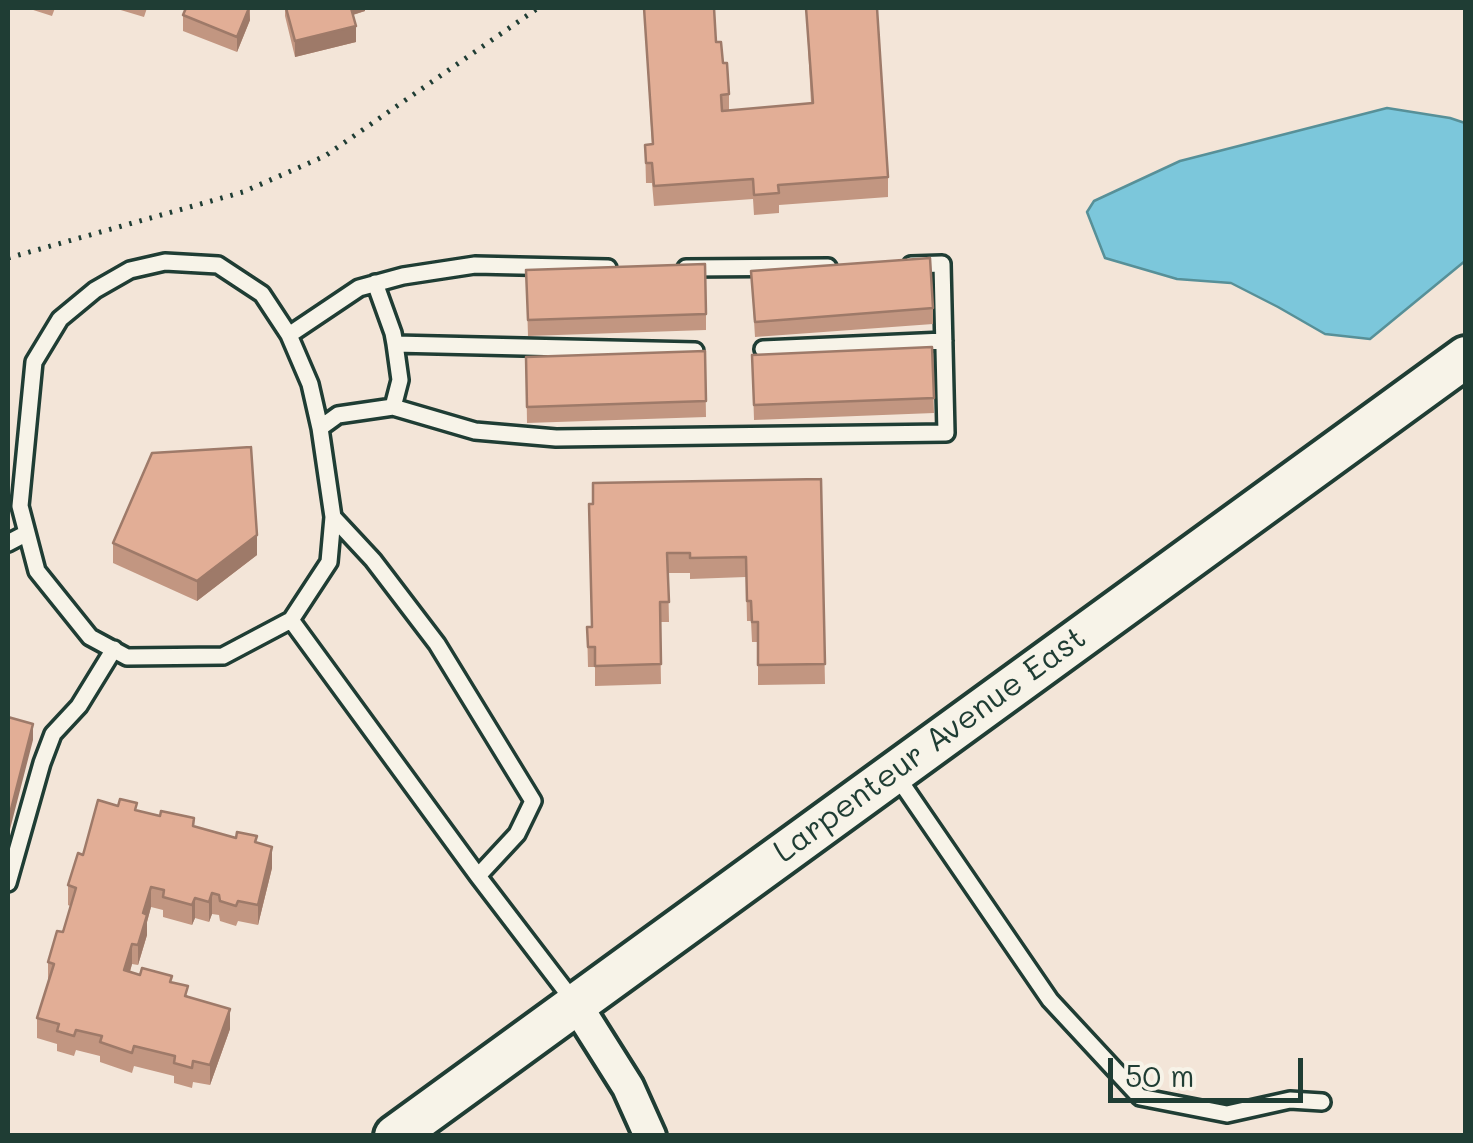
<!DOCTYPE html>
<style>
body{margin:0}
#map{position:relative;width:1473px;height:1143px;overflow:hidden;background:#f3e5d8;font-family:Mali,sans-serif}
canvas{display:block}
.frame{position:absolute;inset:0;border:10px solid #1f3d34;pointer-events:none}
.scale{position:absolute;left:1108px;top:1058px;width:195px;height:45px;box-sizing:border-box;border:5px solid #1f3d34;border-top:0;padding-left:12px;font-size:30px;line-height:35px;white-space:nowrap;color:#1f3d34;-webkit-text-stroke:8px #f7f3e8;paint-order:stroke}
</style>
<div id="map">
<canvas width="1473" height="1143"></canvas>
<div class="frame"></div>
<div class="scale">50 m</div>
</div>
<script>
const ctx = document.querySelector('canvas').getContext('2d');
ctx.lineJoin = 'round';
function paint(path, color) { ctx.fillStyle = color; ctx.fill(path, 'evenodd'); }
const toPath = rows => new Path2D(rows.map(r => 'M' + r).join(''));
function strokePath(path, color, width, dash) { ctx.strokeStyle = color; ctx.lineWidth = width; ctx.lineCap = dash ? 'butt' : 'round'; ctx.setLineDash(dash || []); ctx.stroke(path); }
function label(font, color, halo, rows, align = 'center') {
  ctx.font = font + ' Mali,sans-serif'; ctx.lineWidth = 8; ctx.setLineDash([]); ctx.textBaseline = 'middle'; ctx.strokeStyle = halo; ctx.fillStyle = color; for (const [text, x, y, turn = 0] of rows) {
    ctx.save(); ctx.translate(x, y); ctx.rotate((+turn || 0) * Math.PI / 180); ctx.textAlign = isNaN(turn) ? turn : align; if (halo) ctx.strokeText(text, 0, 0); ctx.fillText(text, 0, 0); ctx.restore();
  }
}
const water = toPath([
 [1387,108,1450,118,1465,123,1465,261,1370,339,1325,334,1278,307,1231,283,1177,279,1105,258,1087,212,1094,201,1180,161,1387,108]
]);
const path = toPath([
 [8,258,243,192,325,156,538,8]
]);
const lane = toPath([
 [686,268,828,267],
 [375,283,393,333,395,344,400,380,393,407],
 [289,335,310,384,320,428],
 [395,344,695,351],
 [763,349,944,341],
 [8,543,27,533],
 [291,620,329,562,333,517],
 [896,775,1050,1000,1140,1097,1227,1114,1290,1100,1322,1102],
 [478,876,517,834,533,801,437,644,373,560,333,517,320,428,338,415,393,407,475,431,556,438,946,433,942,264,911,265],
 [8,883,42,763,53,734,79,706,114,649],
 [575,1003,478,876,291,620,223,656,127,657,90,637,37,571,20,506,34,362,60,319,95,290,130,270,165,262,218,265,262,294,289,335,359,288,403,276,475,265,608,268]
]);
const street = toPath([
 [575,1003,628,1087,650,1136]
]);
const secondary = toPath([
 [395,1136,1466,357]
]);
const wall = toPath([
 [27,8,55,8,52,16],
 [114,8,147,8,144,17],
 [250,8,250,20,237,52,183,31,183,15],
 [285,8,365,8,365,11,353,15,356,42,295,57,285,16],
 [644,8,716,42,729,94,729,110,811,103,806,8,888,177,888,197,779,205,779,213,754,215,753,199,654,206,652,183,646,183,645,145,652,144],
 [526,270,706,314,706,330,528,336],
 [751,271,933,308,933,324,755,337],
 [932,347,934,413,754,420,752,355],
 [705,351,706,417,527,423,526,357],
 [821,479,825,684,758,685,758,642,752,642,751,621,747,621,746,577,690,579,690,573,668,573,669,622,660,622,661,684,595,686,595,667,588,667,587,627,592,627,593,504],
 [113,543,257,555,197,601,113,563],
 [137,811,257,843,272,868,258,925,238,921,236,926,220,921,219,915,212,914,209,922,195,918,192,925,163,917,163,910,151,907,147,922,147,935,138,965,132,964,130,972,172,982,188,996,230,1029,210,1085,193,1082,192,1088,174,1083,174,1076,134,1066,132,1073,100,1062,100,1056,76,1050,74,1056,57,1051,57,1044,37,1038,37,1018,48,982,48,962,63,932,70,906,68,905,68,885,83,855]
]);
const shadedWall = toPath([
 [249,8,250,20,237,52,237,37],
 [349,8,365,8,365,11,349,16],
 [356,26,356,42,295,57,295,41],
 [257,535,257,555,197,601,197,581],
 [33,724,33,740,8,837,8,821],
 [272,847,272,868,258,925,258,905],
 [151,887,151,907,147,922,147,935,138,965,138,945,143,913],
 [212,893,212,914,209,922,209,902],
 [195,898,195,918,192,925,192,905],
 [132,944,132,964,124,991,124,970],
 [230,1009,230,1029,210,1085,210,1065]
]);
const building = toPath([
 [186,8,249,8,237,37,183,15,186,8],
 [286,8,351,8,356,26,295,41,286,8],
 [644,8,714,8,716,42,721,42,723,63,727,63,729,94,721,95,722,111,813,103,806,8,877,8,888,177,778,185,779,193,754,195,753,179,654,186,652,163,646,163,645,145,653,144,644,8],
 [930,258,933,308,755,322,751,271,930,258],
 [705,264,706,314,528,320,526,270,705,264],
 [932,347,934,398,754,405,752,355,932,347],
 [705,351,706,401,527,407,526,357,705,351],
 [251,447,257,535,197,581,113,543,152,453,251,447],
 [821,479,825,664,758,665,758,622,752,622,751,601,747,601,746,557,690,558,690,553,667,553,669,602,660,602,661,664,595,666,595,647,588,647,587,627,592,627,589,504,593,504,593,483,821,479],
 [8,717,33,724,8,821,8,717],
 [120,799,137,803,135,810,160,816,161,811,194,818,193,826,236,838,237,832,257,836,255,842,272,847,258,905,238,901,236,906,220,901,219,895,212,893,209,902,195,898,192,905,163,897,164,890,151,887,143,913,147,915,138,945,132,944,124,970,140,975,142,968,172,976,170,982,188,986,185,996,230,1009,210,1065,193,1061,192,1068,174,1063,175,1056,134,1046,132,1053,100,1042,102,1036,76,1030,74,1036,57,1031,59,1024,37,1018,54,964,48,962,57,931,63,932,76,888,68,885,78,853,83,855,98,800,118,806,120,799]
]);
const streetNames = [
 ["Larpenteur Avenue East",930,745,-36]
];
paint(water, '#7cc7db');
strokePath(water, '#579098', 2.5);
strokePath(lane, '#1f3d34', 22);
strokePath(street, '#1f3d34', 38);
strokePath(secondary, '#1f3d34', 48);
strokePath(path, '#1f3d34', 5, [2.5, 8]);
strokePath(lane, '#f7f3e8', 15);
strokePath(street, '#f7f3e8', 30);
strokePath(secondary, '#f7f3e8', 40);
paint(wall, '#c29681');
paint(shadedWall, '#9e7a69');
paint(building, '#e2ae96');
strokePath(building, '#9e7a69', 2.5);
label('32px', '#1f3d34', '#f7f3e8', streetNames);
</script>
